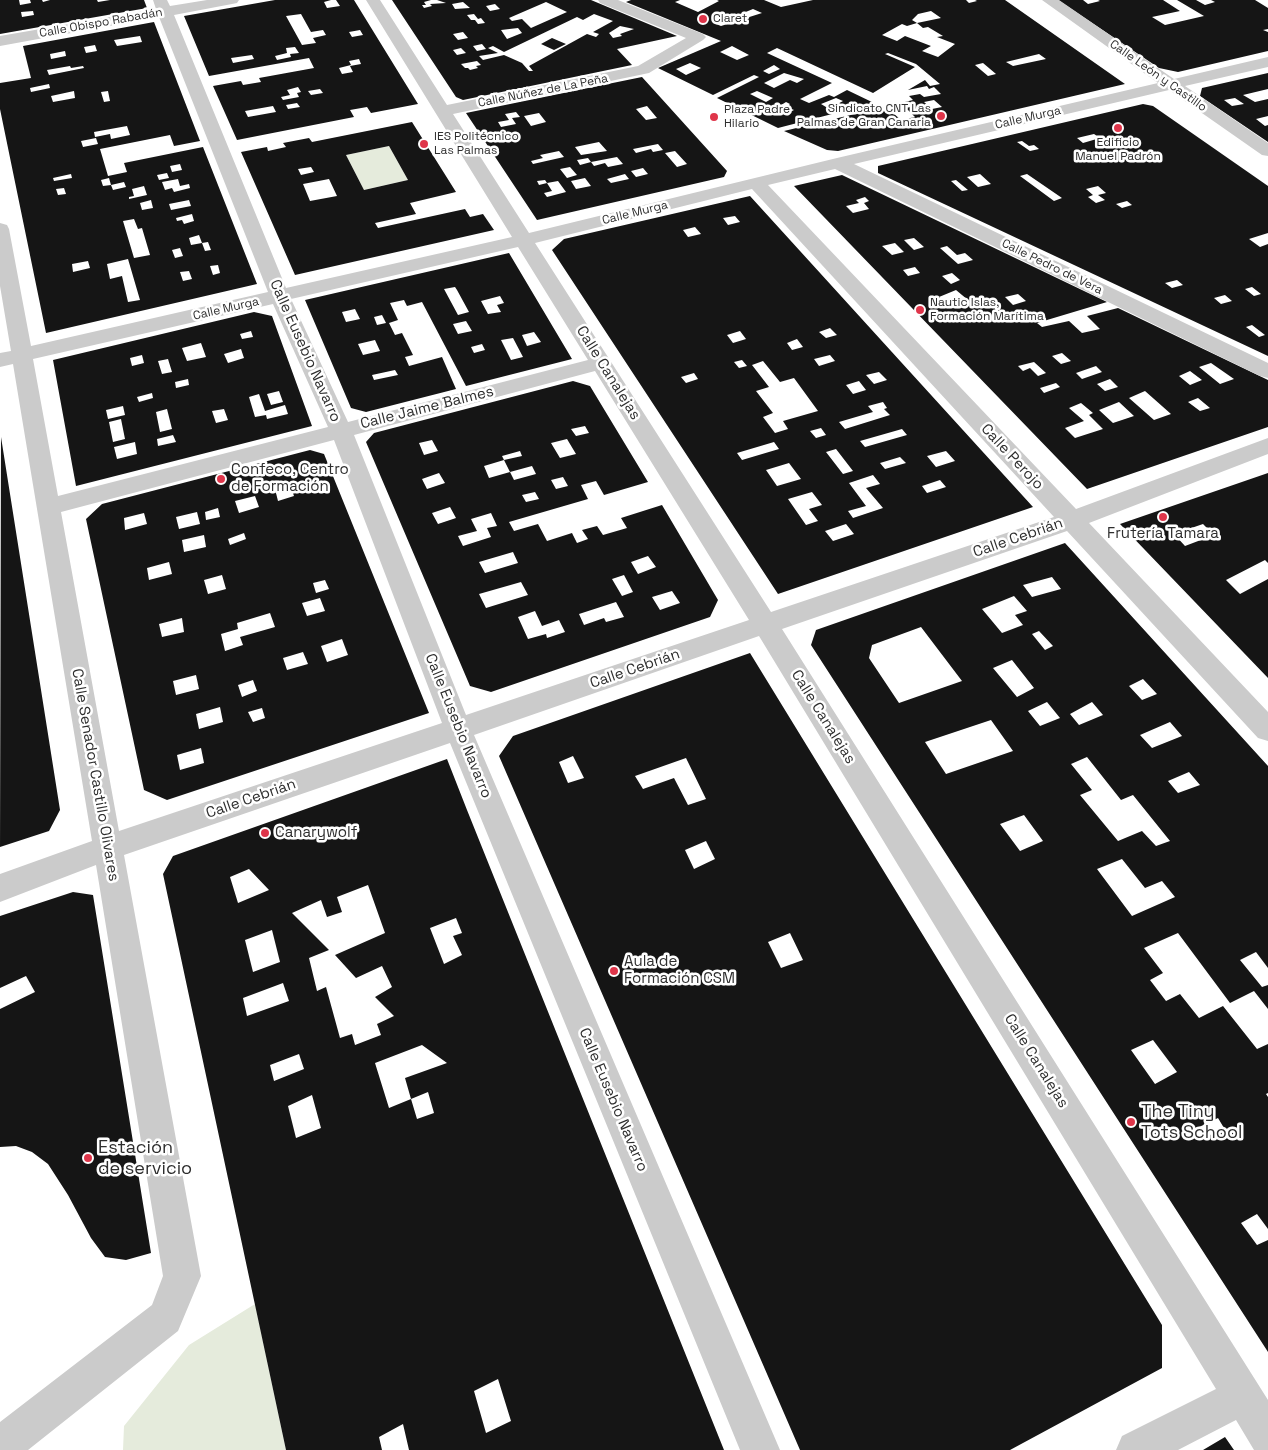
<!DOCTYPE html>
<meta charset="utf-8">
<style>
body{margin:0}
canvas{display:block;background:#fff}
</style>
<canvas width="1268" height="1450"></canvas>
<script>
const ctx = document.querySelector('canvas').getContext('2d');
ctx.lineJoin = 'round';
function paint(path, color) { ctx.fillStyle = color; ctx.fill(path, 'evenodd'); }
const toPath = rows => new Path2D(rows.map(r => 'M' + r).join(''));
function strokePath(path, color, width, dash) { ctx.strokeStyle = color; ctx.lineWidth = width; ctx.lineCap = dash ? 'butt' : 'round'; ctx.setLineDash(dash || []); ctx.stroke(path); }
function label(font, color, halo, rows, align = 'center') {
  ctx.font = font + ' "Space Grotesk",sans-serif'; ctx.lineWidth = 5; ctx.setLineDash([]); ctx.textBaseline = 'middle'; ctx.strokeStyle = halo; ctx.fillStyle = color; for (const [text, x, y, turn = 0] of rows) {
    ctx.save(); ctx.translate(x, y); ctx.rotate((+turn || 0) * Math.PI / 180); ctx.textAlign = isNaN(turn) ? turn : align; if (halo) ctx.strokeText(text, 0, 0); ctx.fillText(text, 0, 0); ctx.restore();
  }
}
const green = toPath([
 [389,146,408,180,364,190,346,155],
 [255,1304,286,1450,123,1450,124,1426,189,1345]
]);
const building = toPath([
 [0,0,19,0,20,5,31,3,30,0,42,0,43,2,50,0,97,0,98,2,110,0,144,0,147,8,0,34],
 [33,11,34,15,22,17,21,12],
 [275,0,331,0,324,2,327,8,340,6,336,0,354,0,418,104,371,113,367,107,350,110,354,117,237,140,213,86,241,81,243,85,261,82,259,78,314,68,309,58,209,76,184,16],
 [301,14,311,32,323,30,326,35,313,38,316,43,302,45,286,16],
 [360,30,363,35,352,37,349,32],
 [295,47,299,53,290,54,291,57,277,60,275,56,287,53,286,48],
 [252,55,254,59,233,63,231,58],
 [359,59,361,64,350,66,353,72,342,74,339,68,351,65,349,61],
 [298,87,301,92,297,93,299,97,283,100,281,97,290,95,287,90],
 [320,89,323,93,311,95,308,91],
 [297,103,300,107,288,109,286,105],
 [273,106,276,112,248,117,245,111],
 [392,0,431,0,424,2,426,5,422,5,424,8,432,6,430,4,446,3,437,0,591,0,677,36,617,49,632,65,463,100,456,97],
 [463,2,470,8,455,9,452,4],
 [546,2,567,12,531,28,522,19,512,21,509,18],
 [495,4,500,9,490,11,486,6],
 [474,14,478,19,481,18,485,23,478,24,475,20,471,20,467,15],
 [594,14,613,21,593,32,599,34,596,37,587,34,529,66,533,71,529,71,522,63,504,55,483,60,479,56,498,53,488,48,493,46,504,52,577,17,583,20],
 [620,26,634,29,620,34,622,36,613,38,609,33],
 [518,28,522,33,507,39,501,30],
 [463,32,468,38,458,40,453,34],
 [482,44,486,49,477,51,473,46],
 [461,48,466,53,457,55,453,50],
 [477,61,481,65,476,66,478,68,470,70,468,68,465,68,461,64],
 [631,0,680,0,675,2,698,12,719,1,717,0,764,0,781,7,813,0,966,0,969,3,977,1,975,0,1005,0,1125,84,838,151,827,150,784,131,913,100,909,96,920,94,924,97,941,94,934,87,929,89,927,86,908,90,925,80,930,86,940,84,916,64,888,53,885,54,915,67,873,93,777,48,767,53,832,83,800,99,809,103,829,95,834,97,847,90,874,103,844,111,834,106,843,101,836,98,821,104,836,113,778,128,717,98,759,77,754,75,713,95,658,68,721,41,626,2],
 [753,9,762,13,721,26,716,24],
 [931,11,941,18,917,23,912,20,918,14],
 [917,23,923,28,928,27,943,36,937,37,955,44,938,57,922,51,931,46,905,36,897,41,882,35,902,24,907,26],
 [732,46,749,55,737,60,720,52],
 [1039,54,1046,59,1013,66,1006,62],
 [690,63,701,68,686,75,676,69],
 [983,63,996,74,988,76,975,65],
 [774,65,780,69,769,74,763,71],
 [784,73,804,79,797,83,790,80,774,88,764,83],
 [757,91,773,98,766,102,750,94],
 [934,100,942,107,932,109,924,102],
 [786,102,790,104,787,107,794,110,788,113,780,110,782,109,778,107],
 [908,110,915,117,901,120,893,113],
 [1058,0,1083,0,1088,4,1100,1,1098,0,1163,0,1180,11,1152,17,1165,25,1204,16,1177,0,1196,0,1205,5,1215,2,1211,0,1255,0,1268,8,1268,29,1263,30,1268,32,1268,51,1178,72,1159,68],
 [154,22,200,141,174,146,170,135,100,149,108,176,127,172,124,163,203,147,257,284,46,333,0,109,0,83,31,78,23,46],
 [140,36,142,42,117,46,114,40],
 [95,45,97,51,86,53,84,47],
 [65,51,66,56,51,59,50,54],
 [70,66,71,68,83,66,84,68,49,75,47,70],
 [49,84,50,88,31,92,30,88],
 [74,91,75,98,53,102,51,96],
 [108,91,110,101,104,102,101,92],
 [127,126,130,135,111,139,110,134,95,137,94,132],
 [96,138,98,144,83,147,81,141],
 [180,164,182,170,172,172,170,166],
 [167,173,169,178,159,180,157,175],
 [71,174,72,178,54,181,53,178],
 [109,178,111,185,124,182,126,187,113,190,111,185,103,186,101,180],
 [178,179,180,186,189,184,190,188,174,192,172,188,165,190,162,182],
 [144,186,147,195,129,199,129,197,134,196,132,189],
 [64,188,66,194,58,195,56,189],
 [151,200,153,208,142,210,140,203],
 [189,200,191,206,171,210,169,204],
 [192,214,194,221,184,224,182,220,177,221,176,218],
 [134,219,138,229,142,228,150,255,134,258,123,221],
 [199,235,202,243,208,242,211,250,205,251,202,243,191,245,189,238],
 [180,248,183,256,175,258,172,250],
 [128,259,140,300,128,302,122,276,110,279,107,264],
 [88,261,90,268,73,272,72,264],
 [218,265,220,273,213,275,210,266],
 [189,271,192,279,183,281,180,272],
 [552,38,566,44,554,50,541,44],
 [1268,73,1268,89,1243,95,1255,102,1268,99,1268,116,1256,119,1265,126,1268,125,1268,142,1200,96,1202,88],
 [1235,98,1244,104,1232,106,1224,100],
 [642,77,727,171,724,177,537,220,466,113],
 [647,106,657,118,646,120,636,109],
 [516,112,520,117,512,118,516,124,501,127,498,122,509,120,505,114],
 [539,113,546,122,531,126,524,116],
 [599,142,607,151,581,155,575,147],
 [658,144,663,150,653,152,651,149,636,153,633,149],
 [559,151,564,157,533,164,531,161,543,158,540,155],
 [675,151,687,164,677,167,665,153],
 [617,157,623,164,608,167,605,163,594,166,591,162,580,165,577,160,588,158,591,162],
 [570,167,577,175,567,178,560,169],
 [643,168,648,174,636,177,631,171],
 [625,174,629,179,611,183,607,179],
 [585,178,591,186,576,189,571,181],
 [545,180,547,183,558,181,566,192,547,197,544,193,552,191,547,183,539,185,537,181],
 [1143,104,1153,106,1268,186,1268,233,1249,239,1260,247,1268,244,1268,356,878,173,878,166],
 [1094,134,1100,138,1083,143,1077,138],
 [1022,141,1029,146,1034,145,1039,149,1030,151,1017,142],
 [980,174,991,184,978,187,967,177],
 [1027,174,1062,198,1054,201,1020,176],
 [956,180,968,190,962,191,951,181],
 [1098,186,1106,193,1098,195,1105,200,1096,203,1088,197,1093,195,1086,189],
 [1127,201,1132,205,1122,208,1116,204],
 [1177,280,1183,285,1172,288,1165,283],
 [1252,287,1261,294,1254,296,1245,289],
 [1225,295,1232,301,1221,304,1214,298],
 [1252,325,1265,335,1259,337,1246,327],
 [412,122,456,192,410,203,416,214,375,223,378,228,465,209,470,217,483,214,494,230,295,275,241,152,267,147,268,151,286,147,283,143,309,138,312,142],
 [389,146,408,180,364,190,346,155],
 [311,167,314,172,301,175,298,169],
 [329,179,337,196,310,201,303,184],
 [842,175,1107,302,1037,323,1042,327,1069,321,1082,333,1100,329,1087,316,1118,308,1268,380,1268,427,1087,489,794,186],
 [865,197,869,201,864,203,869,209,853,213,846,206,859,203,856,200],
 [914,238,924,247,914,250,904,240],
 [895,243,904,252,892,255,882,246],
 [947,246,957,255,965,253,973,260,958,264,940,248],
 [915,267,920,273,908,276,903,270],
 [952,273,960,280,951,284,942,276],
 [956,290,968,300,951,306,939,297],
 [1018,294,1026,301,1013,305,1005,297],
 [1062,353,1071,361,1061,364,1052,356],
 [1034,362,1046,373,1038,376,1030,368,1023,371,1018,366],
 [1211,363,1234,379,1220,384,1199,367],
 [1096,366,1102,372,1082,379,1076,373],
 [1190,371,1202,380,1190,385,1179,376],
 [1110,379,1118,387,1105,391,1097,384],
 [1056,383,1060,387,1044,393,1040,388],
 [1145,391,1171,414,1154,420,1129,398],
 [1198,398,1210,408,1200,411,1188,402],
 [1119,402,1134,416,1113,423,1099,410],
 [1081,403,1093,413,1089,415,1103,429,1075,438,1065,428,1084,421,1069,408],
 [750,196,901,362,1033,507,778,594,552,250,564,239],
 [735,216,740,222,728,225,723,218],
 [695,227,701,234,688,237,683,230],
 [830,328,837,335,826,338,819,332],
 [740,331,746,339,733,343,727,335],
 [797,339,803,347,792,350,787,343],
 [830,355,835,361,819,366,814,359],
 [742,360,747,366,739,368,734,362],
 [763,361,780,382,794,378,818,411,783,421,788,429,775,433,763,417,773,413,756,391,769,387,752,365],
 [879,372,887,380,874,384,866,375],
 [694,373,698,379,686,383,681,377],
 [859,381,866,390,853,394,846,385],
 [883,402,887,408,884,409,890,415,845,429,839,422,873,412,868,406],
 [821,428,826,435,816,438,810,431],
 [902,429,907,435,865,447,860,441],
 [774,442,779,449,742,460,737,453],
 [836,449,853,471,843,474,826,452],
 [946,451,955,461,936,467,927,456],
 [900,457,906,463,885,469,880,463],
 [789,463,801,479,777,486,766,470],
 [873,475,880,484,866,488,883,508,853,518,848,511,866,506,849,483],
 [940,480,946,487,927,493,922,486],
 [812,492,822,505,809,509,818,521,806,525,788,499],
 [846,524,854,534,833,541,825,531],
 [509,253,572,359,466,386,422,302,407,306,404,300,390,303,398,320,389,323,395,335,402,333,413,355,405,357,409,366,442,357,456,389,366,412,351,408,305,300],
 [455,287,457,290,469,312,458,315,444,289],
 [500,296,504,303,497,305,501,312,488,314,481,301],
 [355,309,360,319,346,322,342,312],
 [382,315,386,323,377,325,374,317],
 [466,321,472,331,458,334,453,324],
 [534,332,541,342,527,346,522,335],
 [513,338,523,357,511,360,501,340],
 [375,340,380,351,363,355,358,344],
 [482,344,485,350,474,353,471,347],
 [395,370,398,375,374,380,372,375],
 [254,312,272,316,312,426,76,486,53,360],
 [251,331,253,337,242,339,240,334],
 [201,343,206,357,187,361,182,348],
 [241,349,244,358,228,363,224,354],
 [142,355,144,363,132,366,130,358],
 [168,359,172,372,162,374,158,361],
 [188,379,189,385,176,388,175,382],
 [279,391,283,402,271,405,267,394],
 [152,393,153,398,139,402,137,397],
 [259,394,265,411,285,405,288,414,267,419,266,415,255,417,249,397],
 [123,406,125,415,108,419,106,410],
 [167,409,172,429,160,432,156,412],
 [224,409,228,420,216,423,212,411],
 [121,419,125,439,113,442,109,422],
 [173,435,176,442,158,446,157,439],
 [135,442,137,454,117,459,114,447],
 [573,381,590,386,648,482,604,495,596,481,581,485,588,499,509,522,514,531,538,524,547,541,572,533,577,543,588,539,582,530,597,526,603,535,627,528,621,518,662,505,718,600,710,617,491,692,470,686,366,442,374,433],
 [585,426,589,433,576,436,571,429],
 [567,439,576,454,560,458,551,443],
 [432,440,438,451,424,455,419,443],
 [520,451,522,456,504,460,510,472,532,466,536,474,514,480,510,472,489,478,484,466,504,460,502,456],
 [439,473,445,483,427,489,422,479],
 [563,477,568,486,556,489,551,480],
 [535,492,539,499,526,502,522,495],
 [450,507,456,518,438,524,432,513],
 [491,513,497,526,487,528,491,537,463,546,458,536,477,531,471,519],
 [513,552,518,563,485,573,479,562],
 [648,556,656,567,638,574,631,562],
 [624,575,633,592,622,596,612,579],
 [521,582,528,595,486,608,479,594],
 [672,591,680,603,660,610,652,597],
 [616,602,624,617,606,622,604,618,584,625,579,614],
 [535,611,542,626,559,620,565,632,547,638,546,634,528,639,518,617],
 [1,437,60,810,49,831,0,847],
 [310,450,324,454,429,713,167,800,144,790,86,519,102,504],
 [290,485,294,496,278,501,275,489],
 [255,496,259,507,239,513,235,501],
 [218,508,220,517,206,520,205,512],
 [197,512,200,524,179,529,176,517],
 [144,513,147,524,125,530,124,518],
 [244,533,246,539,230,545,228,539],
 [204,535,206,547,184,552,182,540],
 [169,562,172,574,149,580,147,568],
 [222,575,226,589,208,594,204,580],
 [325,580,329,589,316,593,313,583],
 [320,598,325,611,307,616,302,603],
 [270,613,275,627,240,637,243,645,225,651,221,634,238,629,237,623],
 [182,618,184,632,162,637,159,624],
 [342,639,348,655,327,662,321,646],
 [303,652,308,664,287,670,283,658],
 [196,675,199,689,176,695,173,681],
 [253,680,257,691,242,697,238,685],
 [220,707,223,722,199,729,196,714],
 [262,708,265,718,253,722,248,712],
 [201,748,204,763,180,770,177,755],
 [1268,473,1268,563,1265,560,1226,580,1240,594,1268,579,1268,678,1120,524],
 [1203,524,1214,535,1185,546,1174,534],
 [1065,543,1268,766,1268,968,1256,952,1240,960,1262,987,1268,985,1268,1009,1254,991,1230,1003,1178,933,1144,948,1163,973,1150,980,1166,1001,1180,994,1199,1018,1223,1006,1257,1049,1268,1044,1268,1093,1266,1094,1268,1097,1268,1229,1257,1214,1241,1223,1257,1245,1268,1240,1268,1352,811,645,816,630],
 [1052,577,1061,589,1032,597,1023,585],
 [1014,596,1027,611,1015,615,1023,625,1002,633,982,609],
 [921,627,962,681,899,703,869,658,872,645],
 [1039,631,1053,646,1045,650,1032,634],
 [1012,660,1034,688,1017,697,993,668],
 [1143,679,1157,694,1142,700,1129,686],
 [1047,702,1060,718,1040,726,1028,711],
 [1092,702,1103,715,1079,725,1070,714],
 [991,720,1013,751,946,774,925,742],
 [1170,722,1182,736,1152,748,1140,735],
 [1087,757,1121,800,1133,795,1170,841,1156,846,1142,831,1118,841,1080,795,1092,790,1071,764],
 [1189,772,1200,785,1178,793,1168,781],
 [1024,815,1043,841,1020,851,1000,824],
 [1122,859,1145,888,1162,881,1175,897,1132,916,1097,869],
 [1153,1040,1177,1072,1155,1084,1131,1050],
 [1218,1118,1224,1128,1202,1139,1195,1129],
 [750,653,1162,1325,1162,1368,1010,1450,800,1450,499,756,513,736],
 [573,756,584,778,568,783,559,762],
 [686,758,706,799,688,805,674,778,643,789,635,776],
 [706,841,715,859,694,869,685,850],
 [790,933,803,960,781,968,768,942],
 [447,759,467,810,724,1450,409,1450,403,1424,379,1437,382,1450,286,1450,163,874,173,856],
 [249,869,269,890,238,903,230,877],
 [368,885,385,933,335,955,356,978,382,966,392,987,375,997,394,1016,377,1024,381,1035,355,1045,352,1034,340,1038,326,987,317,991,309,958,329,950,292,913,321,900,327,917,342,912,337,897],
 [456,918,462,933,453,936,462,955,444,964,430,928],
 [272,930,280,962,253,972,245,940],
 [283,983,289,1001,247,1016,243,998],
 [422,1045,447,1063,405,1078,411,1099,389,1108,375,1063],
 [299,1054,304,1069,274,1081,270,1065],
 [428,1092,434,1113,417,1119,411,1099],
 [312,1095,321,1128,296,1138,288,1106],
 [498,1379,511,1421,486,1433,474,1391],
 [73,892,93,895,151,1253,126,1260,105,1257,91,1238,68,1195,48,1164,32,1152,16,1146,0,1147,0,1009,35,992,26,976,0,988,0,916],
 [1225,1437,1234,1450,1203,1450]
]);
const minor = toPath([
 [153,0,167,0,170,6,207,0,239,0,237,3,232,4,174,15,286,288,512,237,366,0,380,0,447,105,638,66,686,38,600,3,598,0,618,0,703,34,706,37,703,40,649,73,453,114,529,233,837,158,1158,83,1042,0,1059,0,1174,79,1268,57,1268,67,1185,86,1268,143,1268,156,1262,155,1169,90,854,164,1268,363,1268,378,1260,376,835,169,768,185,1076,509,1268,438,1268,454,1089,523,1268,712,1268,741,1258,738,1067,531,782,629,1268,1400,1268,1450,1254,1450,1236,1420,1178,1450,1116,1450,1122,1436,1216,1389,759,636,474,735,780,1450,740,1450,450,743,124,855,201,1276,178,1331,28,1450,0,1450,0,1422,152,1305,163,1276,96,865,0,902,0,874,92,841,13,364,0,367,0,353,11,351,0,286,0,223,7,225,9,229,31,346,268,292,159,17,0,46,0,36,156,9,153,0],
 [752,189,1054,517,771,612,535,243,752,189],
 [518,247,588,360,348,422,291,299,518,247],
 [273,304,328,427,58,496,33,359,273,304],
 [595,371,749,620,466,715,354,435,595,371],
 [334,440,442,723,119,831,61,512,334,440]
]);
const markers = [
 [703,19,5,"#df354a"],
 [941,116,5,"#df354a"],
 [714,117,5,"#df354a"],
 [1118,128,5,"#df354a"],
 [424,144,5,"#df354a"],
 [920,310,5,"#df354a"],
 [221,479,5,"#df354a"],
 [1163,517,5,"#df354a"],
 [265,833,5,"#df354a"],
 [614,971,5,"#df354a"],
 [1131,1122,5,"#df354a"],
 [88,1158,5,"#df354a"]
];
const farPoinames = [
 ["Claret",713,19],
 ["Sindicato CNT Las",931,109,"right"],
 ["Palmas de Gran Canaria",931,123,"right"],
 ["Plaza Padre",724,110],
 ["Hilario",724,124],
 ["IES Politécnico",434,137],
 ["Las Palmas",434,151],
 ["Edificio",1118,143,"center"],
 ["Manuel Padrón",1118,157,"center"],
 ["Nautic Islas,",930,303],
 ["Formación Marítima",930,317]
];
const farStreetnames = [
 ["Calle Obispo Rabadán",101,23,-10],
 ["Calle León y Castillo",1158,76,35],
 ["Calle Núñez de La Peña",543,91,-11],
 ["Calle Murga",1028,118,-13],
 ["Calle Murga",635,213,-14],
 ["Calle Pedro de Vera",1052,267,26],
 ["Calle Murga",226,309,-13]
];
const streetNames = [
 ["Calle Eusebio Navarro",305,351,66],
 ["Calle Canalejas",608,373,58],
 ["Calle Jaime Balmes",427,408,-14],
 ["Calle Perojo",1012,457,47],
 ["Calle Cebrián",1018,538,-19],
 ["Calle Cebrián",635,669,-19],
 ["Calle Canalejas",823,717,58],
 ["Calle Eusebio Navarro",458,726,68],
 ["Calle Senador Castillo Olivares",95,775,80],
 ["Calle Cebrián",251,799,-19],
 ["Calle Canalejas",1036,1061,58],
 ["Calle Eusebio Navarro",613,1100,67]
];
const poiNames = [
 ["Confeco, Centro",231,470],
 ["de Formación",231,487],
 ["Frutería Tamara",1163,534,"center"],
 ["Canarywolf",275,833],
 ["Aula de",624,962],
 ["Formación CSM",624,979]
];
const nearPoinames = [
 ["The Tiny",1141,1112],
 ["Tots School",1141,1133],
 ["Estación",98,1148],
 ["de servicio",98,1169]
];
paint(green, '#e5ebdc');
paint(building, '#151515');
paint(minor, '#cbcbcb');
for (const [x, y, r, color] of markers) { const dot = new Path2D(); dot.arc(x, y, r, 0, 2 * Math.PI); ctx.fillStyle = color; ctx.fill(dot); strokePath(dot, '#fff', 2); }
label('12px', '#2e2e2e', '#fff', farPoinames, 'left');
label('12px', '#2e2e2e', '#fff', farStreetnames);
label('15px', '#2e2e2e', '#fff', streetNames);
label('15px', '#2e2e2e', '#fff', poiNames, 'left');
label('18px', '#2e2e2e', '#fff', nearPoinames, 'left');
</script>
